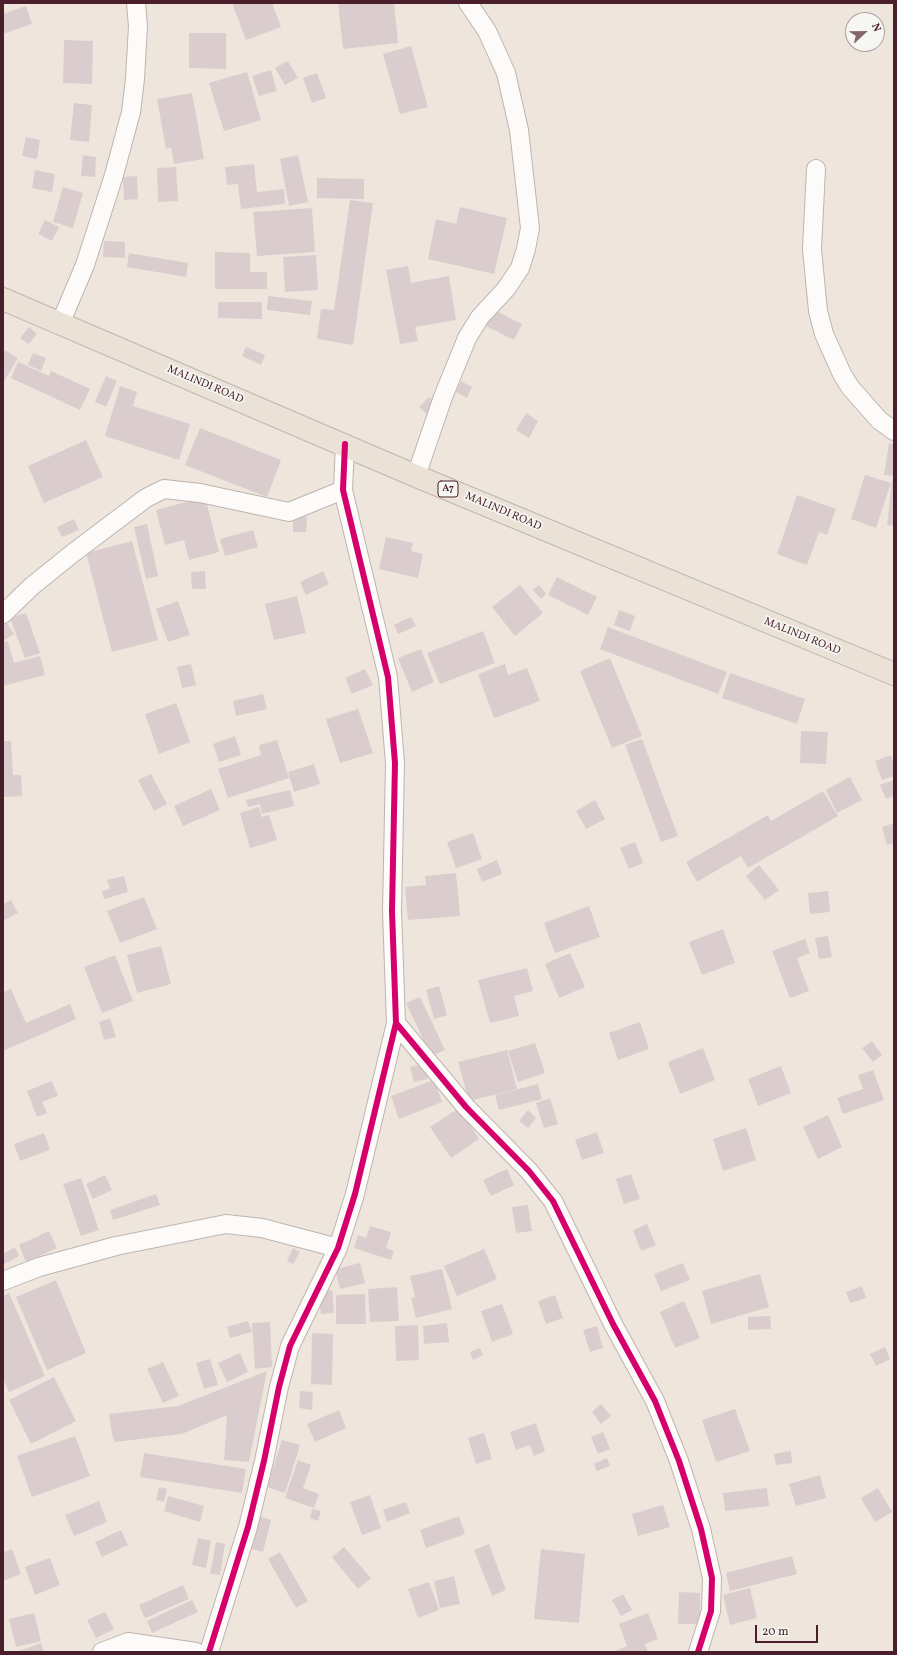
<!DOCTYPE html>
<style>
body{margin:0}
#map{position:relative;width:897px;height:1655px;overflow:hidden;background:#eee6dc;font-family:Vollkorn,serif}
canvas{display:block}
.frame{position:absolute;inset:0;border:4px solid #4a1f2b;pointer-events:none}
.north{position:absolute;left:845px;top:12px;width:40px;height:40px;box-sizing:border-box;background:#f6f6f2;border:1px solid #b1a0a2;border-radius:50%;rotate:68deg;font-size:11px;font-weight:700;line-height:16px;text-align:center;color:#4a1f2b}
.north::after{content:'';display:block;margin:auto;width:14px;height:18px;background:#836569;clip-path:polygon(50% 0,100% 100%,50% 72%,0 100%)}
.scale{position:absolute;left:755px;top:1625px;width:63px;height:18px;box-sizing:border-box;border:2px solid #4a1f2b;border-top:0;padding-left:5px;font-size:12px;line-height:14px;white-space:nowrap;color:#4a1f2b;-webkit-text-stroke:3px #f6f6f2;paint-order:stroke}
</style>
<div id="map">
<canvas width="897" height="1655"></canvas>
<div class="frame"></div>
<div class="north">N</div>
<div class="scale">20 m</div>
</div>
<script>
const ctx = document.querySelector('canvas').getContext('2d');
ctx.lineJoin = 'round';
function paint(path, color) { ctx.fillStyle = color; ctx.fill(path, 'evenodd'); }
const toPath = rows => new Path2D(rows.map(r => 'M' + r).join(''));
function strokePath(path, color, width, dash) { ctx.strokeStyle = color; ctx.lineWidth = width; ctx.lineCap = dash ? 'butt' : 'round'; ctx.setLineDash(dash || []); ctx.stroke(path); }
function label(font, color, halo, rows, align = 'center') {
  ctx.font = font + ' Vollkorn,serif'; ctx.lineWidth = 3.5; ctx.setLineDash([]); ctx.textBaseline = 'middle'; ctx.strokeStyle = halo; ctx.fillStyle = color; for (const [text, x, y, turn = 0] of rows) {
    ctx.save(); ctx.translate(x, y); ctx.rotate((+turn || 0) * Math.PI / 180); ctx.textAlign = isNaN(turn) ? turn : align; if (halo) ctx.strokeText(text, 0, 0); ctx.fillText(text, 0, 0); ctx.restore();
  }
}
const building = toPath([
 [232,3,272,3,281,27,246,40],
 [338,3,394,3,398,43,343,49],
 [26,6,32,24,3,34,3,14],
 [189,33,226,33,226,69,189,68],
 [64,40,93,41,92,84,63,83],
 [411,46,428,107,400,114,383,54],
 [288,61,298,78,285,85,275,68],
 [271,70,277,91,259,96,252,76],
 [247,72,261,120,224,131,209,83],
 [317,73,326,98,312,103,303,78],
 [192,93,204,159,174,164,171,148,166,149,157,99],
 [74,103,92,105,89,142,70,140],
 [26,137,40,140,37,159,22,156],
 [83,155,96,157,95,177,81,176],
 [298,155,308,202,289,206,280,159],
 [254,164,257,192,284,189,285,204,241,209,238,184,227,185,225,167],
 [176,167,178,201,158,202,157,168],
 [35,170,55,174,52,192,32,188],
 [137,176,138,199,124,200,123,177],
 [317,178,364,179,364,199,317,198],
 [63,187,83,193,73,228,53,222],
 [350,200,373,203,353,345,317,339,321,309,334,310],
 [460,207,507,218,494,274,428,259,436,219,456,224],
 [312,208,315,252,257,256,253,212],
 [45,220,59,227,52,241,38,234],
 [104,241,125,242,125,258,103,257],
 [215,252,250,253,250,272,267,272,267,289,215,289],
 [129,253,188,263,186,277,127,267],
 [316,255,318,290,285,292,283,257],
 [408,266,411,283,449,276,456,320,415,327,418,341,400,344,386,270],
 [268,296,312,301,310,315,267,310],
 [218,302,262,302,262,319,218,318],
 [492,309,522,324,514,340,484,325],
 [29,327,37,334,29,344,20,338],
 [246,347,265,355,261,365,242,356],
 [5,350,18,358,3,383,3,354],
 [33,353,46,358,41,371,28,365],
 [18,362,49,376,51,371,90,389,80,410,11,378],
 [106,376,117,381,106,407,95,402],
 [461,381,472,387,467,398,456,392],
 [120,386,137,392,133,406,190,424,179,460,105,436],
 [429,397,439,407,430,417,419,407],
 [526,413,538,421,529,438,516,430],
 [200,428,281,460,267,497,185,465],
 [86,440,103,477,44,503,28,466],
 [889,443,894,444,894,476,884,475],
 [865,475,891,483,876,528,851,519],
 [892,479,894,479,894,526,887,525],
 [797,495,836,509,827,535,819,532,807,565,777,554],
 [205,497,219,552,189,560,184,540,165,545,156,510],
 [293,517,307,517,306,532,293,532],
 [74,519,79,530,62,537,57,527],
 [147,524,158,576,146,579,134,527],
 [253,530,258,547,225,556,220,539],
 [386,537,413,543,411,551,423,554,418,578,379,569],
 [132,541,158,640,112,652,86,553],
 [205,571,206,589,192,589,191,572],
 [323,571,329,584,306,595,300,582],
 [557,577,597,597,588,615,548,595],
 [520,585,543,613,515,636,492,607],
 [539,585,546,594,541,599,533,590],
 [297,596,306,633,274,640,265,604],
 [178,601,190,635,168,642,156,609],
 [619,610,635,616,630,631,614,625],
 [26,613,40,653,25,658,10,618],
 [411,617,416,626,398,634,394,625],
 [5,621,14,634,3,641,3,623],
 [608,627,727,672,718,694,600,649],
 [483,631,495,663,440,684,427,653],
 [8,641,14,663,40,656,45,675,3,686,3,642],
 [421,649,434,682,412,692,398,658],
 [610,658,642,736,612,748,580,671],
 [191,664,196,685,182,688,177,667],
 [505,664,508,675,527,668,540,701,494,718,478,674],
 [365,669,373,685,352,694,345,678],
 [730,673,805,699,797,724,722,698],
 [263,694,267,709,236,716,233,701],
 [176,703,190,742,159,754,145,714],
 [358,709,373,753,340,763,326,719],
 [801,731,828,732,826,764,800,763],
 [235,736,241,755,219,762,213,744],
 [642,739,678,836,661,842,625,745],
 [277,740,289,778,228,798,218,769,261,755,259,745],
 [3,741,11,741,13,775,21,775,22,796,3,797],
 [891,755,894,764,894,776,882,780,875,761],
 [314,764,320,784,294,792,288,772],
 [151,774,167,804,154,811,138,780],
 [850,777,862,800,837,813,826,790],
 [894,780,894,796,886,799,880,785],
 [211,789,220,810,183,826,174,806],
 [290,790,294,806,262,814,260,804,248,807,246,800],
 [823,791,838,816,748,868,741,856,697,882,686,862,768,815,771,821],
 [595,800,605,819,586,829,576,811],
 [259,807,262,817,269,815,277,840,250,848,240,813],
 [894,823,894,843,887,845,882,827],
 [473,833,482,859,456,868,447,842],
 [635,842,643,863,629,869,620,848],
 [497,860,502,874,482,882,477,869],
 [759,865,779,890,765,900,746,876],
 [456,873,460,916,408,920,405,887,426,885,425,876],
 [124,876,128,892,104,899,102,891,110,889,107,880],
 [828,891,830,912,810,914,808,893],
 [144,897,157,929,120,943,107,911],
 [11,900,18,913,3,921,3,904],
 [589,906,600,937,555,953,544,923],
 [723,929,735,963,702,975,689,942],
 [828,936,832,957,819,959,815,938],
 [805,939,810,953,797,958,809,991,790,998,772,951],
 [161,946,171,984,137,993,127,955],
 [570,953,585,987,559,998,545,964],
 [115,955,133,1001,102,1013,84,967],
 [527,968,533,991,514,996,519,1016,490,1023,478,980],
 [439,986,447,1015,434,1019,426,990],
 [11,989,26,1023,70,1004,76,1019,3,1051,3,992],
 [420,997,445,1050,431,1056,406,1003],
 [110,1018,116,1037,104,1040,99,1022],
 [640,1022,649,1049,618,1060,609,1033],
 [872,1041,882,1055,873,1062,862,1048],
 [535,1043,545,1073,518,1082,508,1051],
 [703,1048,715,1080,680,1094,668,1062],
 [507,1050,517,1089,469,1101,458,1062],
 [425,1064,428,1079,414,1082,410,1067],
 [781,1066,791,1093,758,1106,748,1079],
 [873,1070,884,1100,843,1114,837,1098,863,1089,858,1075],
 [434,1080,442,1102,399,1119,391,1096],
 [52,1081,58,1096,42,1102,47,1113,37,1117,27,1091],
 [538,1084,542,1099,499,1110,495,1095],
 [550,1098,558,1124,544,1128,536,1103],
 [459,1108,479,1139,451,1158,430,1127],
 [528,1110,536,1118,528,1128,519,1121],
 [828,1115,842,1147,818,1159,803,1127],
 [746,1128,756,1160,723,1171,713,1139],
 [597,1132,604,1153,582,1160,575,1140],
 [44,1133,50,1150,20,1161,14,1144],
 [507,1169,514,1185,491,1196,483,1180],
 [631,1174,640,1199,624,1204,616,1179],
 [105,1175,112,1190,93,1199,86,1184],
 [81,1178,99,1230,81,1236,63,1184],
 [156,1194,160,1205,113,1220,110,1210],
 [528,1205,532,1231,516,1233,512,1207],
 [647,1224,656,1245,641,1251,633,1230],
 [370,1226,391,1232,386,1248,394,1251,391,1260,354,1248,358,1235,366,1238],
 [49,1231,57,1248,26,1262,19,1245],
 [15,1247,19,1256,4,1264,3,1254],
 [293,1248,300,1252,293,1264,287,1261],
 [484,1249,497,1279,457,1296,444,1266],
 [360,1263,365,1283,340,1289,335,1269],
 [683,1263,690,1280,661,1291,654,1274],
 [442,1269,452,1309,416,1318,411,1298,415,1297,410,1276],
 [760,1274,769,1307,711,1324,702,1291],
 [56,1280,86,1353,47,1370,16,1297],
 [862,1286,866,1298,850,1303,846,1292],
 [397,1287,399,1321,370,1322,368,1289],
 [332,1290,334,1313,321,1314,319,1291],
 [9,1293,45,1376,9,1392,3,1379,3,1296],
 [365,1294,366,1324,336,1324,336,1295],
 [555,1295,563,1318,546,1324,538,1301],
 [684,1301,700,1338,675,1348,660,1312],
 [502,1304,513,1334,492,1342,481,1311],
 [770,1316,771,1329,748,1330,748,1317],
 [248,1321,252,1332,230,1338,227,1327],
 [270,1322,272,1367,255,1369,252,1323],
 [447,1323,449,1342,424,1344,423,1326],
 [418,1325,419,1360,396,1361,395,1326],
 [597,1326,603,1348,590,1352,583,1330],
 [312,1333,333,1334,332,1385,311,1384],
 [885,1347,890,1359,876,1366,870,1354],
 [480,1348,483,1355,473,1360,470,1352],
 [240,1353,248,1372,227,1382,218,1363],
 [210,1359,218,1385,204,1389,196,1363],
 [163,1362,179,1396,163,1403,147,1369],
 [267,1371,249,1462,224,1460,227,1415,182,1434,115,1442,112,1434,109,1414,178,1406],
 [54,1377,76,1421,31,1444,9,1400],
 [300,1391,313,1392,312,1410,299,1408],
 [601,1404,611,1416,601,1424,592,1412],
 [735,1409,750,1451,716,1462,702,1420],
 [339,1410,346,1428,315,1442,307,1424],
 [536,1423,545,1451,534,1456,530,1445,516,1450,510,1432],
 [603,1432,610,1449,598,1454,591,1437],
 [484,1433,492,1459,476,1464,468,1438],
 [75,1436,90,1476,32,1497,17,1456],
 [282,1440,300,1445,285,1493,267,1487],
 [791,1451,792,1463,776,1465,774,1454],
 [144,1453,246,1469,242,1493,140,1477],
 [607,1458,610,1466,597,1471,594,1464],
 [298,1460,311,1465,303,1488,319,1494,314,1508,285,1498],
 [820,1475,826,1498,796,1506,789,1484],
 [159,1487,167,1489,164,1502,156,1500],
 [767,1488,769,1506,725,1511,723,1493],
 [878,1488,892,1512,875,1522,861,1498],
 [370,1495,381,1528,362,1535,350,1502],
 [168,1496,204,1506,200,1522,164,1511],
 [99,1501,107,1522,74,1536,65,1515],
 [406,1502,410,1513,387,1522,383,1510],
 [663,1505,670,1527,638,1536,632,1514],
 [312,1509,321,1511,318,1521,310,1518],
 [255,1515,271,1520,263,1552,247,1548],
 [459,1516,465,1534,426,1548,420,1530],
 [121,1530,128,1545,102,1557,95,1542],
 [198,1538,211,1541,206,1568,192,1565],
 [216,1542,225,1544,220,1575,210,1574],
 [489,1544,506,1590,492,1596,474,1550],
 [344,1547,371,1578,358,1589,332,1557],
 [12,1549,21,1574,3,1581,3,1552],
 [541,1549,585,1554,579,1623,534,1619],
 [280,1552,308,1601,296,1608,268,1559],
 [792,1556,797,1574,730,1591,726,1573],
 [50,1558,60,1585,35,1595,25,1567],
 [454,1576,460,1604,440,1608,434,1581],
 [429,1582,439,1610,418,1618,408,1589],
 [183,1585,189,1599,145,1618,139,1605],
 [750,1588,757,1618,730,1625,723,1595],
 [679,1592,700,1593,700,1624,678,1624],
 [623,1594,632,1610,621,1616,612,1600],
 [192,1600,198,1612,152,1633,147,1621],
 [105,1612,114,1629,96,1638,87,1620],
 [34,1613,41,1641,16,1647,9,1619],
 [648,1613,658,1639,645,1644,648,1652,612,1652,627,1646,619,1624],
 [41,1643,44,1652,16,1652]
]);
const street = toPath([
 [816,169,812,249,818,311,824,334,842,374,850,387,879,420,894,431],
 [60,324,85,265,114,175,131,112,135,79,138,26,136,3],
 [345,444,343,490,388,677,395,763,392,911,396,1023,466,1107,529,1171,553,1201,613,1324,655,1401,679,1461,701,1529,712,1578,711,1611,698,1652],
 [416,476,443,397,467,338,480,317,506,289,520,268,526,249,530,228,519,130,506,73,487,31,468,3],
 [3,614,32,586,73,553,146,498,164,489,200,493,289,512,343,490],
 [3,1281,39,1267,116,1246,226,1224,262,1228,338,1248],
 [102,1652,128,1642,196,1652],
 [209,1652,248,1527,264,1461,279,1387,290,1346,338,1248,355,1194,396,1023]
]);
const highway = toPath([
 [3,299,416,476,894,674]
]);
const cycleway = toPath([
 [345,444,343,490,388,677,395,763,392,911,396,1023,466,1107,529,1171,553,1201,613,1324,655,1401,679,1461,701,1529,712,1578,711,1611,698,1652],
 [209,1652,248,1527,264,1461,279,1387,290,1346,338,1248,355,1194,396,1023]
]);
const shields = [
 [448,489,20]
];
const shieldNames = [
 ["A7",448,489]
];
const streetNames = [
 ["MALINDI ROAD",205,385,23],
 ["MALINDI ROAD",503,512,23],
 ["MALINDI ROAD",802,637,22]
];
paint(building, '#dbcdce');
strokePath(street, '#beb4af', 20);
strokePath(highway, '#beb4af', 24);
strokePath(street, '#fcfbfa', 18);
strokePath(highway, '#eae2d6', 22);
strokePath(cycleway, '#d6006c', 6);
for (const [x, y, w] of shields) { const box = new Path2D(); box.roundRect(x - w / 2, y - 8, w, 16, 3); ctx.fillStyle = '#f6f6f2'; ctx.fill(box); strokePath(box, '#4a1f2b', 1); }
label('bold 10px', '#4a1f2b', null, shieldNames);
label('11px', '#4a1f2b', '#f6f6f2', streetNames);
</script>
